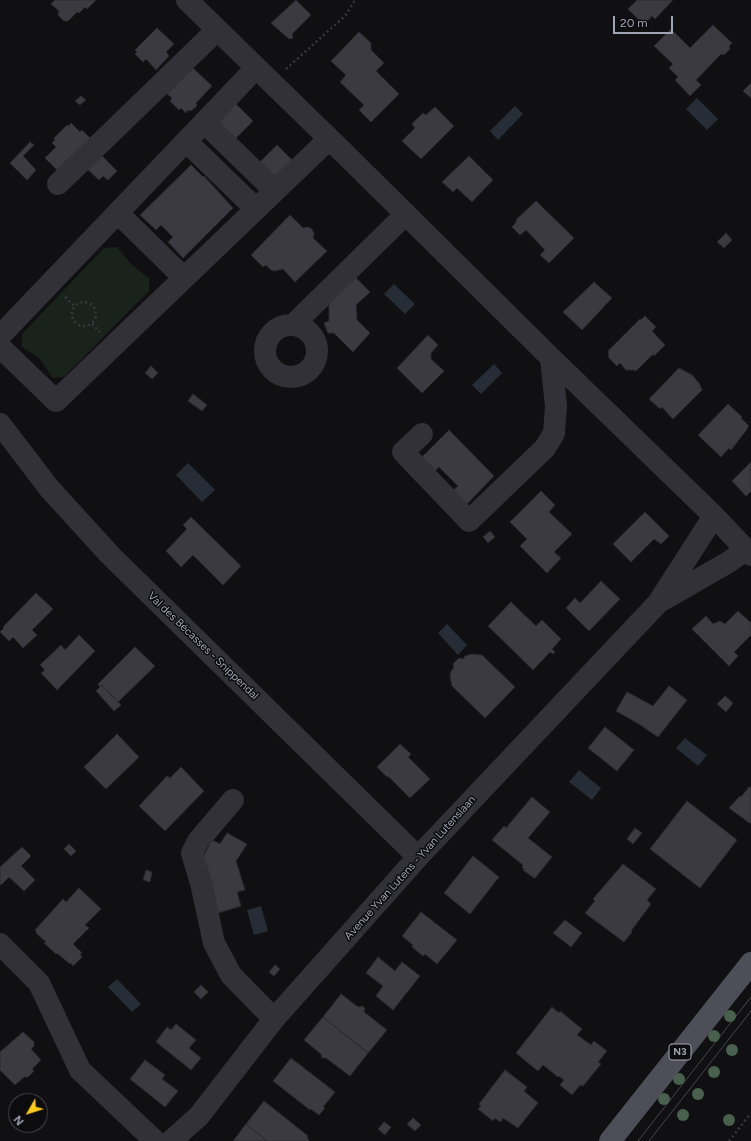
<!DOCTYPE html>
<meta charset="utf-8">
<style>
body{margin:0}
#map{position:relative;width:751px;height:1141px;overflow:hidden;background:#101012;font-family:Figtree,sans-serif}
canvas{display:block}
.north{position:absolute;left:8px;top:1093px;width:40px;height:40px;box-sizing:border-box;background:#0c0b0d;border:1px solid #474850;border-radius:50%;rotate:231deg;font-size:11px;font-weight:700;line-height:16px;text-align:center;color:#a0a4b4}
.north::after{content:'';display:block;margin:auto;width:14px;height:18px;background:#ffcc1b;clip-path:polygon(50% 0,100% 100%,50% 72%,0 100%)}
.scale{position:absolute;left:613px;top:16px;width:60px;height:18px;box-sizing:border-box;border:2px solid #a0a4b4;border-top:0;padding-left:5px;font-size:12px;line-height:14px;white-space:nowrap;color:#a0a4b4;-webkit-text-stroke:3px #0c0b0d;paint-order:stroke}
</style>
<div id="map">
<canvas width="751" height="1141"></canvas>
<div class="north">N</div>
<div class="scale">20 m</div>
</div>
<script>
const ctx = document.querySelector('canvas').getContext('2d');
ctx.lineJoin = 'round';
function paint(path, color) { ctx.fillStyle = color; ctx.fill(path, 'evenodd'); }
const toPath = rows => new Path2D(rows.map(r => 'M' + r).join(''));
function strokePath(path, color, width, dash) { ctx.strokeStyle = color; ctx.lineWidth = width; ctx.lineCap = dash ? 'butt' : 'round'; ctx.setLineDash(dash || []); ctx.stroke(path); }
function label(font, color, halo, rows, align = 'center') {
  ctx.font = font + ' Figtree,sans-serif'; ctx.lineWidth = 3; ctx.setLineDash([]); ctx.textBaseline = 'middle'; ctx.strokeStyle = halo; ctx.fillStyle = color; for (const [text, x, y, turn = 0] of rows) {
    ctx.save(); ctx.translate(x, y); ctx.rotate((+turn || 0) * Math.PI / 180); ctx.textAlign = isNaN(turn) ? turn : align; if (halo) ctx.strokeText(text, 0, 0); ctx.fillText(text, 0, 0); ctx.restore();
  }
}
const green = toPath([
 [117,247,132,265,149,278,149,291,64,377,53,378,39,358,22,347,22,334,104,248]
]);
const water = toPath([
 [697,98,718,119,707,130,686,109],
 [515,106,523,114,498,140,490,131],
 [394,284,415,304,405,314,384,294],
 [494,364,502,373,481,394,472,385],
 [188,463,215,490,202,502,176,475],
 [447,624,467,645,458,655,438,633],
 [685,738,707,755,698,766,676,748],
 [579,770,601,788,592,800,569,782],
 [261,906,268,931,254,935,247,910],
 [117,979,141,1004,132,1012,108,987]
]);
const building = toPath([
 [55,0,96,0,87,9,85,7,79,13,77,12,68,21,64,21,58,15,59,11,51,4,55,0],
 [296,0,311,15,292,34,293,38,289,39,271,23,296,0],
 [637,0,673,0,655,19,652,16,644,25,628,9,637,0],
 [713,25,732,43,729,46,730,49,724,55,721,54,696,80,701,85,690,96,675,80,678,77,669,68,673,64,654,46,671,29,690,48,713,25],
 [157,28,174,44,166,52,169,56,156,70,146,59,143,62,135,54,137,52,135,50,157,28],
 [359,32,371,43,371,50,384,63,376,71,399,94,371,122,359,110,364,105,340,82,346,75,331,61,359,32],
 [193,68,212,86,196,103,197,106,191,111,188,110,186,113,181,108,179,110,170,101,172,98,167,94,193,68],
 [751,83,751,98,743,91,751,83],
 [81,96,86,100,80,105,75,101,81,96],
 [235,103,253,121,233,141,215,123,235,103],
 [435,107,454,126,421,159,402,141,415,128,412,124,423,113,426,115,435,107],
 [71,123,80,132,82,130,91,139,73,162,69,158,57,170,45,158,56,147,52,143,55,140,54,138,67,125,69,126,71,123],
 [30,142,34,145,23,156,36,170,27,180,10,163,30,142],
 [277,145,295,163,275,183,257,165,277,145],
 [99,153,117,171,108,180,103,176,99,180,85,167,99,153],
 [469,156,493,180,472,202,457,188,453,192,442,182,469,156],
 [191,165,203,177,204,176,233,208,183,258,168,242,173,237,161,225,156,230,140,215,191,165],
 [536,201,574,238,549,263,540,255,545,250,526,230,520,235,512,227,517,221,516,220,536,201],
 [290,215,303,228,308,227,312,229,314,234,313,238,327,251,295,282,283,269,274,271,271,270,266,265,263,267,251,255,290,215],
 [726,233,732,240,724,248,717,242,726,233],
 [353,275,370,292,356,305,357,320,370,333,353,352,334,333,328,333,324,323,329,321,329,304,353,275],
 [594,282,612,298,582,330,563,312,594,282],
 [645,316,656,327,652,331,665,345,654,356,653,354,636,371,634,370,626,370,620,363,617,366,609,358,608,351,640,319,641,320,645,316],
 [428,335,438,345,431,353,431,359,444,371,422,393,397,368,428,335],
 [151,366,158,373,152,379,145,373,151,366],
 [679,368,692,375,699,383,702,390,673,419,662,407,660,409,649,399,679,368],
 [193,394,207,405,202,411,188,401,193,394],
 [728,404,742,417,741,418,749,426,747,427,748,428,731,450,729,448,721,457,698,435,728,404],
 [449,430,494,476,465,506,451,492,458,486,439,467,432,474,419,460,449,430],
 [751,462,751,491,746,496,732,481,751,462],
 [541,491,555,505,549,512,572,534,554,552,561,558,547,573,520,546,527,539,510,522,541,491],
 [645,512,669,536,661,544,654,539,631,562,613,544,645,512],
 [191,517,241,566,223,585,193,555,181,567,166,551,187,529,183,525,191,517],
 [490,531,495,537,488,543,483,537,490,531],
 [601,581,620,599,589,631,566,608,575,598,580,603,601,581],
 [36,593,53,609,32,630,37,635,23,648,13,637,9,641,0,632,4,628,3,627,36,593],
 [511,602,536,626,542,620,561,639,552,649,555,652,553,654,550,652,533,670,488,626,511,602],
 [738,611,751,623,751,635,734,652,738,656,729,666,692,629,706,616,713,624,720,621,725,624,738,611],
 [79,635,95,651,57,690,41,673,45,670,40,665,61,645,65,650,79,635],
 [135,647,155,666,118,702,102,685,100,687,98,684,135,647],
 [472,654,482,655,515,687,485,718,452,686,450,677,451,671,454,668,453,664,459,658,463,659,465,656,472,654],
 [102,685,121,705,114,711,96,691,102,685],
 [669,686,687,700,658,737,639,724,616,711,627,692,653,706,669,686],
 [725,696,733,703,726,712,717,704,725,696],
 [605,727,634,750,617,771,588,748,605,727],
 [117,734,139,757,106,789,84,767,117,734],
 [400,744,411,754,408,757,430,779,410,798,388,776,387,777,377,767,400,744],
 [181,767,204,791,165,831,139,806,167,776,170,778,181,767],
 [749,787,751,788,751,824,729,808,740,796,741,797,749,787],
 [532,797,550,812,528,838,552,857,535,878,534,878,523,870,524,869,522,867,523,865,492,840,504,826,506,828,532,797],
 [687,801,737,840,700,888,650,849,687,801],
 [635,828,642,833,633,844,627,839,635,828],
 [227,833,247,844,236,861,245,890,237,892,241,906,218,913,201,861,212,840,220,844,227,833],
 [69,844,76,851,71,856,64,849,69,844],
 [22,847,31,856,21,866,35,880,24,891,9,877,1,885,0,884,0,867,22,847],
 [473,856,499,877,470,914,444,893,473,856],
 [623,864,656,889,647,900,651,904,631,931,632,932,624,942,585,913,595,901,593,899,623,864],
 [146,870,152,872,150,882,143,880,146,870],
 [79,888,101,909,85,925,89,928,73,944,82,953,80,954,82,957,73,966,71,963,70,964,57,953,56,954,44,943,46,942,36,933,37,932,35,930,63,899,66,902,79,888],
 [421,912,457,940,437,964,425,954,423,956,412,947,413,945,402,936,421,912],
 [565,920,582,933,571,947,553,933,565,920],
 [378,957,395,971,402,962,420,976,393,1010,376,996,383,986,366,973,378,957],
 [275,965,280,969,274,976,269,972,275,965],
 [201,985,208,992,201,999,194,992,201,985],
 [341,994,358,1007,363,1006,365,1009,364,1012,387,1030,368,1053,323,1017,341,994],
 [552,1007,559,1013,560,1011,582,1029,577,1035,591,1045,594,1041,607,1051,598,1062,601,1064,583,1086,580,1085,572,1095,560,1085,564,1080,559,1076,558,1077,543,1065,538,1071,516,1053,552,1007],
 [323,1017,368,1053,350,1076,326,1058,322,1058,321,1054,304,1040,323,1017],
 [176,1024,196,1040,189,1048,201,1058,191,1070,156,1042,167,1027,171,1030,176,1024],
 [23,1032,34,1042,34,1046,31,1049,41,1060,32,1069,34,1071,28,1077,24,1077,15,1085,0,1070,0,1052,23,1032],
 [291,1058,335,1092,323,1107,325,1108,319,1115,311,1109,310,1110,273,1081,291,1058],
 [145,1060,165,1075,162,1079,178,1091,165,1107,130,1079,145,1060],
 [505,1070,527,1087,524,1091,538,1103,518,1128,503,1118,500,1122,495,1118,493,1121,478,1109,481,1106,479,1104,505,1070],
 [264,1101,308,1136,307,1138,309,1140,308,1141,267,1141,246,1124,264,1101],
 [413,1118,421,1125,415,1131,407,1124,413,1118],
 [384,1122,391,1127,385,1135,378,1129,384,1122],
 [246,1124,267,1141,233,1141,246,1124]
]);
const path = toPath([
 [286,69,345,16,355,0],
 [65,297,75,307],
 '72 314a12 12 0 1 1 24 0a12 12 0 1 1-24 0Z',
 [92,324,100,332],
 [729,1141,751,1113]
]);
const minor = toPath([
 [187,0,348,157,551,358,714,516,751,555],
 [204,122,275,191],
 [186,141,256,209],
 [58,184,217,30],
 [118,213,184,278],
 [293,325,406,214],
 '265 351a26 26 0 1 1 52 0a26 26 0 1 1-52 0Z',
 [0,336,256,68],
 [0,347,56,401,329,139],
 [0,424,49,488,110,555,418,857],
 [422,434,403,452,469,521,545,448,554,433,556,406,551,358],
 [661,601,727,563,746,550],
 [233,800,198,841,192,853,201,883,214,943,231,975,274,1019],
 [0,944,39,983,80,1070,155,1141],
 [171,1141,199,1116,274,1019,418,857,658,603,714,516]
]);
const major = toPath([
 [610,1141,751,963]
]);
const tram = toPath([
 [638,1141,751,997],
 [649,1141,751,1011]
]);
const trees = [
 [730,1016],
 [714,1036],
 [732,1050],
 [714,1072],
 [679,1079],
 [698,1094],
 [664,1099],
 [683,1115],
 [729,1120]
];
const shields = [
 [680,1052,22]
];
const shieldNames = [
 ["N3",680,1052]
];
const streetNames = [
 ["Val des Bécasses - Snippendal",203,646,44],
 ["Avenue Yvan Lutens - Yvan Lutenslaan",410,868,-48]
];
paint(green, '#1a221c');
paint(water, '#262d36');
paint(building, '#3a3a40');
strokePath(building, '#2b2a2e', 1);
strokePath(path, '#37383e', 2.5, [2, 3]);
strokePath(minor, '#313137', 22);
strokePath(major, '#4d4e57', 22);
strokePath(tram, '#46474e', 1);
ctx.fillStyle = '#48604d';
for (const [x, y] of trees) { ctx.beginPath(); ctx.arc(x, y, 6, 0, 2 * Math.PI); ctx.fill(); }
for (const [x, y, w] of shields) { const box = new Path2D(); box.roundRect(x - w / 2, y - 8, w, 16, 3); ctx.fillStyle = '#0c0b0d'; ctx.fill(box); strokePath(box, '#a0a4b4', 1); }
label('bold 10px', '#a0a4b4', null, shieldNames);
label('11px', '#a0a4b4', '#0c0b0d', streetNames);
</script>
